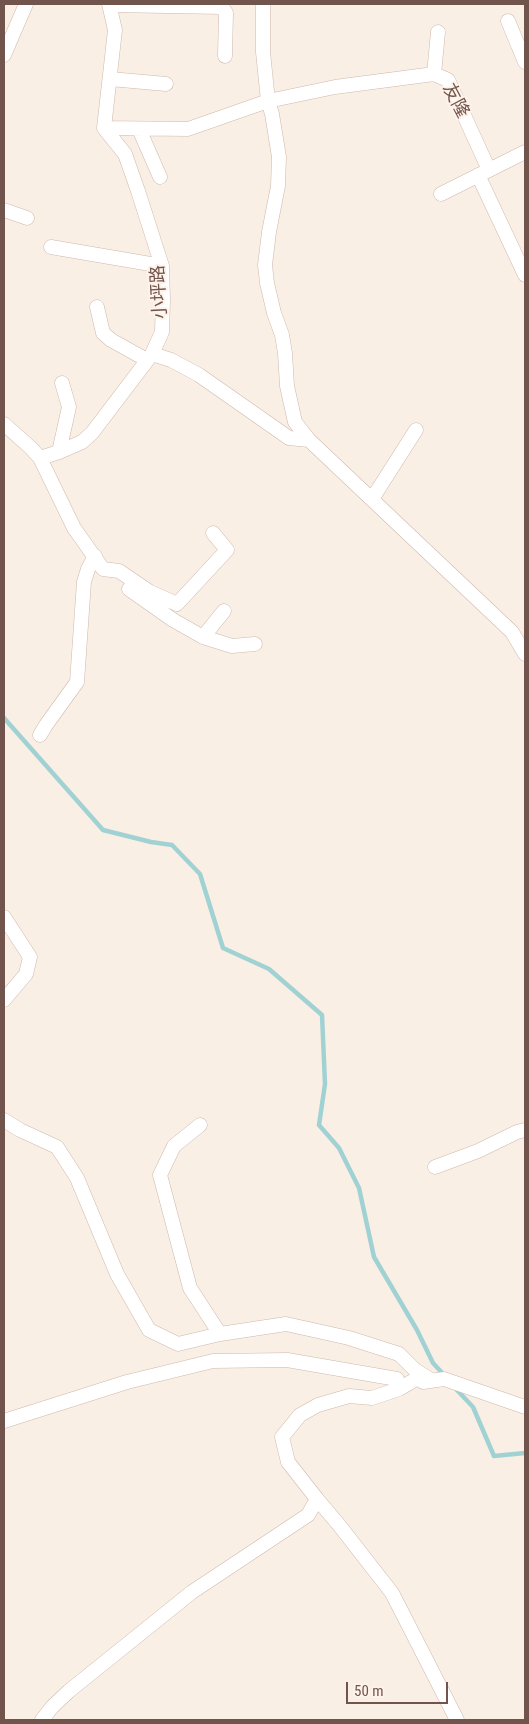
<!DOCTYPE html>
<meta charset="utf-8">
<style>
body{margin:0}
#map{position:relative;width:529px;height:1724px;overflow:hidden;background:#faefe4;font-family:"Roboto Condensed",sans-serif}
canvas{display:block}
.frame{position:absolute;inset:0;border:5px solid #71544b;pointer-events:none}
.scale{position:absolute;left:346px;top:1682px;width:102px;height:22px;box-sizing:border-box;border:2px solid #71544b;border-top:0;padding-left:6px;font-size:15px;line-height:18px;white-space:nowrap;color:#71544b;-webkit-text-stroke:4px #fef3ea;paint-order:stroke}
</style>
<div id="map">
<canvas width="529" height="1724"></canvas>
<div class="frame"></div>
<div class="scale">50 m</div>
</div>
<script>
const ctx = document.querySelector('canvas').getContext('2d');
ctx.lineJoin = 'round';
const toPath = rows => new Path2D(rows.map(r => 'M' + r).join(''));
function strokePath(path, color, width, dash) { ctx.strokeStyle = color; ctx.lineWidth = width; ctx.lineCap = dash ? 'butt' : 'round'; ctx.setLineDash(dash || []); ctx.stroke(path); }
function label(font, color, halo, rows, align = 'center') {
  ctx.font = font + ' "Roboto Condensed","Noto Sans TC",sans-serif'; ctx.lineWidth = 4; ctx.setLineDash([]); ctx.textBaseline = 'middle'; ctx.strokeStyle = halo; ctx.fillStyle = color; for (const [text, x, y, turn = 0] of rows) {
    ctx.save(); ctx.translate(x, y); ctx.rotate((+turn || 0) * Math.PI / 180); ctx.textAlign = isNaN(turn) ? turn : align; if (halo) ctx.strokeText(text, 0, 0); ctx.fillText(text, 0, 0); ctx.restore();
  }
}
const stream = toPath([
 [4,718,103,830,151,842,172,845,200,874,223,948,269,969,322,1015,325,1084,319,1125,339,1148,359,1188,374,1257,417,1330,433,1363,445,1376],
 [455,1388,473,1407,494,1456,525,1453]
]);
const minor = toPath([
 [263,4,263,52,268,101,272,114,279,157,278,186,269,232,265,265,267,283,274,313,282,335,285,353,287,386,295,422,309,440,512,632,525,654],
 [111,5,222,7,226,13,225,56],
 [508,21,525,62],
 [438,32,434,74,448,80,489,170],
 [4,55,26,4],
 [110,79,166,84],
 [104,128,188,129,268,101,335,87,434,74],
 [139,129,160,177],
 [478,175,525,275],
 [441,194,525,152],
 [4,210,27,218],
 [51,247,162,266],
 [97,307,103,333,111,340,147,360],
 [152,354,171,360,199,375,289,438,309,440],
 [4,424,31,448,40,458,59,452,82,442,92,433,152,354,162,332,163,300,162,266,138,191,125,154,104,128,115,30,109,4],
 [59,452,69,407,62,383],
 [40,458,74,528,103,569,119,571,150,592,177,604,227,550,213,533],
 [372,499,416,430],
 [129,589,173,620,203,637,232,646,255,644],
 [203,637,224,611],
 [40,735,46,725,77,682,84,582,88,569,95,556],
 [4,917,30,957,26,974,4,1000],
 [4,1120,20,1130,57,1147,77,1178,117,1274,149,1330,178,1344,220,1334,286,1324,349,1338,399,1354,415,1370,431,1380],
 [200,1125,174,1146,160,1175,190,1288,220,1334],
 [435,1167,478,1151,517,1132,525,1130],
 [423,1382,444,1379,525,1407],
 [4,1421,127,1382,213,1361,287,1360,397,1379],
 [317,1499,339,1525,392,1593,457,1720],
 [42,1720,52,1707,69,1691,192,1592,308,1515,317,1499,288,1462,282,1437,300,1415,318,1405,349,1396,372,1398,399,1389,416,1379,431,1381]
]);
const streetNames = [
 ["友隆",455,101,62],
 ["小坪路",160,292,-93]
];
strokePath(stream, '#a1d2d3', 4.5);
strokePath(minor, '#cdb8ae', 15);
strokePath(minor, '#fff', 14);
label('18px', '#71544b', '#fef3ea', streetNames);
</script>
